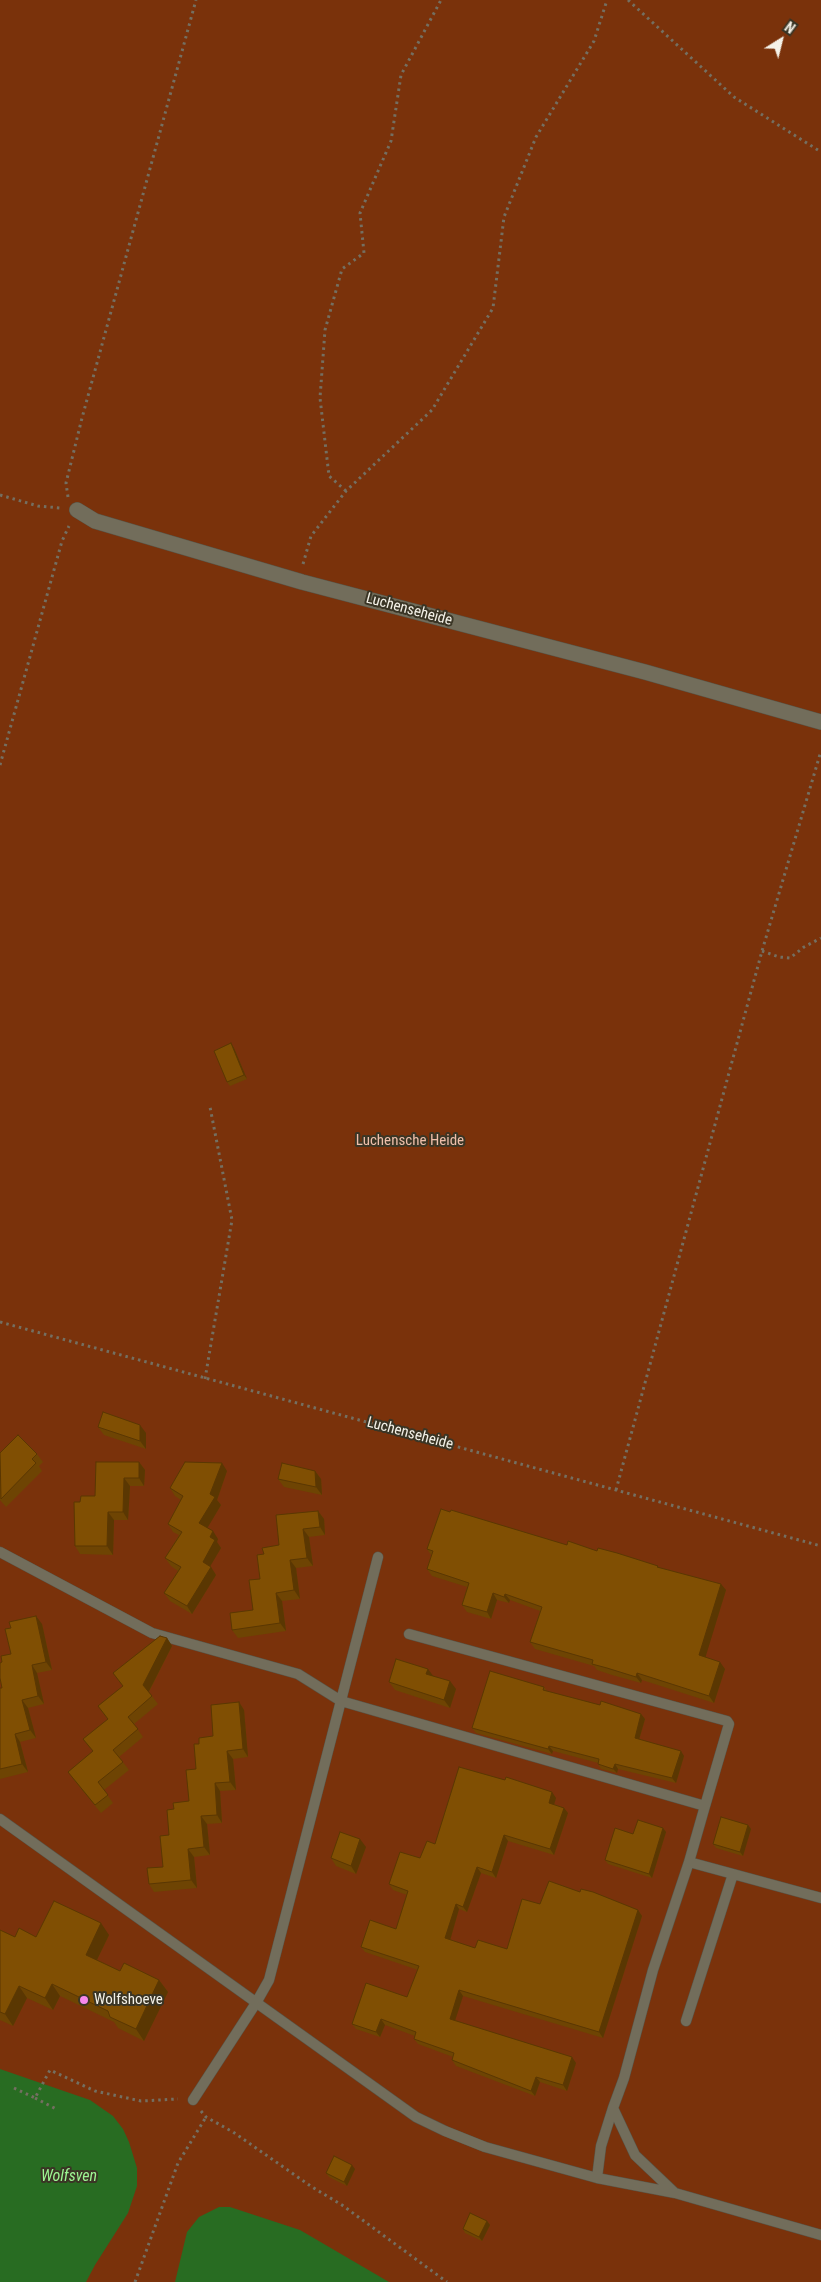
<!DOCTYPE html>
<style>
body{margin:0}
#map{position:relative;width:821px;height:2282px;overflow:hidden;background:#3a3525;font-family:"Roboto Condensed",sans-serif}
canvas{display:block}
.north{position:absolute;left:756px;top:15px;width:50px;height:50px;-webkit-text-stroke:4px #3a3525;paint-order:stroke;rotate:36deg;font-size:14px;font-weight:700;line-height:20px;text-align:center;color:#f5f2e8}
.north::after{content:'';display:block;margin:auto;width:18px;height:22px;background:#f5f2e8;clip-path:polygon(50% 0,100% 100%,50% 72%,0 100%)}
</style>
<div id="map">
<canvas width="821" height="2282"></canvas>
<div class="north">N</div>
</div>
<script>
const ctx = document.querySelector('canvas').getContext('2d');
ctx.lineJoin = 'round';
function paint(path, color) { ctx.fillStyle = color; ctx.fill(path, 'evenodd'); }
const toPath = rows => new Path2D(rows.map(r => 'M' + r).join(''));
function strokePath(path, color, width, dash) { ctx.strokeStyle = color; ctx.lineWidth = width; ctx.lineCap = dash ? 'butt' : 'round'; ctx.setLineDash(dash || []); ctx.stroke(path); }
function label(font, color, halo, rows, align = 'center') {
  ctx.font = font + ' "Roboto Condensed",sans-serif'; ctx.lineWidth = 4; ctx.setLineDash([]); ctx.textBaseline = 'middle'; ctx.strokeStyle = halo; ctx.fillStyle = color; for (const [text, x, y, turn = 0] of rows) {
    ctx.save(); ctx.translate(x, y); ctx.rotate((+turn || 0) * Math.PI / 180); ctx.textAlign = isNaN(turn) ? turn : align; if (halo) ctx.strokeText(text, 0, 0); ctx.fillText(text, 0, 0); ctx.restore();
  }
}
const green = toPath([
 [0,0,821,0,821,2282,0,2282]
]);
const water = toPath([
 [0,2069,90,2100,113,2116,123,2129,129,2142,137,2168,137,2186,128,2213,95,2265,86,2282,0,2282],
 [219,2207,230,2207,300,2230,389,2282,175,2282,187,2232,199,2217]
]);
const path = toPath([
 [628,0,734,97,821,152],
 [346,491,329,476,320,398,325,330,342,269,364,253,360,213,391,141,401,75,441,0],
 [0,495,38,506,60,508],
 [68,497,66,483,82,418,196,0],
 [303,564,311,536,346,491,432,410,493,308,504,217,536,137,594,41,607,0],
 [0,765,62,541,69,526],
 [762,951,779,957,790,958,804,947,821,938],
 [0,1322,821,1546],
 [205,1379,232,1220,210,1107],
 [616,1490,762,951,821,751],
 [14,2088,35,2098,50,2070,95,2091,141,2101,178,2099],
 [35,2098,58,2110],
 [201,2111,206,2117,233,2132,312,2187,342,2205,447,2282],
 [135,2282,178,2163,206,2117]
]);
const lane = toPath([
 [0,1552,152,1633,298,1674,341,1701,705,1806,689,1862,821,1898],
 [409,1634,727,1721,729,1724,705,1806],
 [0,1819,416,2117,445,2131,485,2147,597,2178,675,2193,821,2235],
 [686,2021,733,1874],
 [193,2100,256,2003,269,1980,378,1557],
 [597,2178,601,2146,613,2108],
 [675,2193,635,2155,613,2108,624,2078,653,1970,689,1862]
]);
const street = toPath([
 [77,510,95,521,302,582,645,672,821,722]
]);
const wall = toPath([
 [231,1043,234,1048,247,1079,230,1086,227,1082],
 [98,1427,146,1433,146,1449,104,1435],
 [0,1453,37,1454,43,1462,39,1466,42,1471,6,1507,0,1500],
 [139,1462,145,1470,144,1486,130,1486,128,1520,114,1520,113,1555,80,1554,75,1546,80,1502,95,1496],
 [227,1471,217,1500,221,1505,207,1528,218,1539,217,1542,221,1548,210,1566,216,1575,192,1614,170,1601,164,1593,178,1571,171,1566,165,1558,179,1535,173,1532,168,1524,181,1500,175,1496,170,1488],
 [315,1471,321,1479,322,1495,284,1487,278,1479],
 [318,1511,324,1519,325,1535,309,1537,313,1566,296,1568,300,1599,282,1601,286,1631,238,1638,232,1630,253,1610,260,1579,264,1554,279,1545],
 [450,1512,567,1545,597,1551,658,1566,659,1568,726,1590,705,1657,725,1669,714,1703,642,1680,641,1683,612,1675,597,1670,594,1666,535,1649,530,1642,540,1611,510,1600,509,1603,497,1600,491,1619,467,1612,462,1605,467,1587,432,1576,427,1569,431,1555,427,1549],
 [42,1624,52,1670,37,1673,44,1704,28,1708,36,1738,20,1742,28,1772,0,1779,0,1688,2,1688,2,1662,11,1654,11,1628],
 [167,1638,172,1646,149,1692,158,1704,134,1724,143,1737,119,1757,129,1770,104,1790,113,1803,101,1813,74,1780,68,1772,93,1752,83,1739,108,1720,98,1706,123,1686,113,1673],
 [389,1682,456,1689,450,1708,395,1690],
 [544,1687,547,1691,600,1705,641,1714,645,1719,639,1740,684,1756,676,1783,618,1769,617,1773,601,1769,598,1764,598,1763,553,1751,552,1754,476,1733,472,1728],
 [239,1702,244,1710,248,1757,233,1759,236,1790,220,1791,222,1823,207,1824,210,1855,194,1857,197,1888,154,1892,149,1884,163,1867,174,1809,189,1801,196,1769,199,1744,213,1736],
 [556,1798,554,1804,564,1808,568,1813,554,1855,508,1841,496,1878,481,1873,467,1912,459,1909,450,1940,475,1948,507,1949,540,1904,580,1892,638,1910,642,1916,603,2038,463,1996,455,2020,576,2063,567,2091,540,2082,535,2096,456,2066,452,2060,453,2057,418,2044,414,2039,415,2036,385,2025,380,2037,356,2029,352,2024,407,1997,418,1970,365,1952,361,1947,396,1929,407,1895,393,1890,389,1884,420,1858,435,1844],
 [748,1825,751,1829,743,1856,716,1848,713,1844],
 [663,1828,666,1832,652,1878,608,1864,605,1860,633,1834],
 [366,1847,356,1874,336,1866,331,1858],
 [0,1930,15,1937,109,1935,97,1960,120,1971,159,1980,168,1992,144,2041,118,2028,114,2022,60,1996,53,2010,27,1998,13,2026,0,2020],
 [355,2169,347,2186,329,2177,326,2173],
 [487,2221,490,2225,482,2241,465,2233,463,2229]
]);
const shadedWall = toPath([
 [231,1043,234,1048,247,1079,244,1075],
 [140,1425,146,1433,146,1449,140,1441],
 [139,1462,145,1470,144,1486,139,1478],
 [222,1463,227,1471,217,1500,221,1505,205,1532,199,1523],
 [315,1471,321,1479,322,1495,316,1487],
 [124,1478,130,1486,128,1520,123,1512],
 [318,1511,324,1519,325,1535,320,1527],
 [108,1512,114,1520,113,1555,107,1546],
 [303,1529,309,1537,313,1566,307,1558],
 [213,1531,218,1539,217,1542,221,1548,208,1570,203,1562,210,1537],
 [290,1560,296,1568,300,1599,294,1590],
 [211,1567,216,1575,192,1614,187,1606],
 [721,1584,726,1590,704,1662,699,1655],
 [276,1593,282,1601,286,1631,280,1623],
 [493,1593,497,1600,491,1619,487,1612],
 [505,1594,510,1600,509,1603,504,1597],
 [36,1616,42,1624,52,1670,46,1662],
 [167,1638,172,1646,148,1693,143,1685],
 [720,1662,725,1669,714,1703,709,1696],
 [32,1665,37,1673,44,1704,38,1696],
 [428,1669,434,1677,426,1674],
 [637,1673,642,1680,641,1683,636,1677],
 [450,1681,456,1689,450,1708,444,1700],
 [22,1700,28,1708,36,1738,30,1730],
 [239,1702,244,1710,248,1757,243,1749],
 [641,1714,645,1719,638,1743,635,1738],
 [15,1734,20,1742,28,1772,22,1764],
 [549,1746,553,1751,552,1754,548,1749],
 [227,1751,233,1759,236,1790,230,1782],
 [681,1751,684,1756,676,1783,672,1778],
 [615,1764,618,1769,617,1773,613,1769],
 [215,1783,220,1791,222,1823,217,1815],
 [552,1792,556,1798,553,1808,549,1803],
 [564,1808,568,1813,554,1855,550,1849],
 [201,1816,207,1824,210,1855,204,1847],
 [748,1825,751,1829,743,1856,740,1852],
 [663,1828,666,1832,652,1878,649,1874],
 [504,1835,508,1841,496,1878,492,1872],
 [360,1839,366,1847,356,1874,351,1866],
 [188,1849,194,1857,197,1888,191,1880],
 [477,1867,481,1873,467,1912,463,1907],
 [456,1904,459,1909,449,1944,445,1938],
 [638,1910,642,1916,603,2038,599,2032],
 [101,1923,109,1935,94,1966,86,1955],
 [159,1980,168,1992,144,2041,136,2029],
 [52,1984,60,1996,53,2010,45,1998],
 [19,1986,27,1998,13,2026,5,2014],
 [459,1990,463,1996,454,2024,450,2019],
 [381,2019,385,2025,380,2037,376,2032],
 [572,2057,576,2063,567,2091,563,2085],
 [536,2077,540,2082,535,2096,531,2091],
 [352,2165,355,2169,347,2186,344,2182],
 [487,2221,490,2225,482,2241,479,2237]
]);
const building = toPath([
 [231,1043,244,1075,227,1082,214,1051,231,1043],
 [103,1412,140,1425,140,1441,98,1427,103,1412],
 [18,1435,37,1454,32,1459,36,1463,1,1499,0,1453,18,1435],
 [96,1462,139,1462,139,1478,124,1478,123,1512,108,1512,107,1546,75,1546,74,1502,80,1502,81,1496,95,1496,96,1462],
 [185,1462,222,1463,210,1494,215,1497,199,1523,213,1531,210,1537,215,1540,203,1562,211,1567,187,1606,164,1593,181,1567,165,1558,182,1532,168,1524,183,1496,170,1488,185,1462],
 [282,1463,315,1471,316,1487,278,1479,282,1463],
 [441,1509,450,1512,451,1510,567,1545,568,1541,597,1551,598,1548,617,1553,658,1566,657,1567,721,1584,699,1655,720,1662,709,1696,637,1673,636,1677,607,1668,592,1664,593,1660,530,1642,542,1607,505,1594,504,1597,493,1593,487,1612,462,1605,469,1583,427,1569,433,1551,427,1549,441,1509],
 [318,1511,320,1527,303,1529,307,1558,290,1560,294,1590,276,1593,280,1623,232,1630,230,1613,253,1610,249,1580,260,1579,257,1555,264,1554,262,1548,279,1545,276,1515,318,1511],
 [36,1616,46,1662,32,1665,38,1696,22,1700,30,1730,15,1734,22,1764,0,1769,0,1688,2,1688,0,1678,0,1663,2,1662,1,1656,11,1654,5,1629,11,1628,9,1622,36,1616],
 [160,1636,167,1638,143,1685,152,1696,128,1717,138,1729,113,1750,123,1762,98,1782,108,1795,95,1805,68,1772,93,1751,83,1739,108,1719,98,1706,123,1686,113,1673,160,1636],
 [396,1659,428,1669,426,1674,450,1681,444,1700,389,1682,396,1659],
 [490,1671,544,1687,543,1690,600,1705,601,1701,641,1714,635,1738,681,1751,672,1778,615,1764,613,1769,598,1764,599,1759,549,1746,548,1749,472,1728,490,1671],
 [239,1702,243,1749,227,1751,230,1782,215,1783,217,1815,201,1816,204,1847,188,1849,191,1880,149,1884,147,1868,163,1867,160,1836,169,1835,167,1810,174,1809,173,1803,189,1801,186,1770,196,1769,194,1744,199,1744,199,1738,213,1736,211,1705,239,1702],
 [459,1767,505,1780,506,1777,552,1792,549,1803,564,1808,550,1849,504,1835,492,1872,477,1867,463,1907,456,1904,445,1938,475,1948,478,1940,507,1949,522,1899,540,1904,549,1881,580,1892,581,1889,593,1892,638,1910,599,2032,459,1990,450,2019,572,2057,563,2085,536,2077,531,2091,452,2060,454,2053,414,2039,416,2032,381,2019,376,2032,352,2024,366,1983,407,1997,419,1966,361,1947,370,1920,396,1929,408,1891,389,1884,400,1852,420,1858,427,1841,435,1844,459,1767],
 [721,1817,748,1825,740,1852,713,1844,721,1817],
 [638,1820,663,1828,649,1874,605,1860,615,1828,633,1834,638,1820],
 [340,1832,360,1839,351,1866,331,1858,340,1832],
 [54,1901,101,1923,86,1955,120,1971,124,1963,159,1980,136,2029,110,2017,108,2011,52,1984,45,1998,19,1986,5,2014,0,2012,0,1930,15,1937,19,1928,36,1937,54,1901],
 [334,2156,352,2165,344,2182,326,2173,334,2156],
 [470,2213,487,2221,479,2237,463,2229,470,2213]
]);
const markers = [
 [84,2000,5,"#f788ec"]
];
const streetNames = [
 ["Luchenseheide",409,610,15],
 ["Luchenseheide",410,1434,15]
];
const parkNames = [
 ["Luchensche Heide",410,1141]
];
const poiNames = [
 ["Wolfshoeve",94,2000]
];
const waterNames = [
 ["Wolfsven",69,2177]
];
paint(green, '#7a320b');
paint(water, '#286c22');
strokePath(lane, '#585447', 11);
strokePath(street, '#585447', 16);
strokePath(path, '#746f61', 3, [2.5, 4]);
strokePath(lane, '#726d5b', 10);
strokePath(street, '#726d5b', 15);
paint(wall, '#6e4403');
paint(shadedWall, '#5a3702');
paint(building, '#804f03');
strokePath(building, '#5a3702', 1);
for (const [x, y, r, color] of markers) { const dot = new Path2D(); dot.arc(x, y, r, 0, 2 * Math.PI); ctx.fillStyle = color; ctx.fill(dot); strokePath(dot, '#3a3525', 2); }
label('15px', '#f5f2e8', '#3a3525', streetNames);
label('15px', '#efbfaa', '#3a3525', parkNames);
label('15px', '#f5f2e8', '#3a3525', poiNames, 'left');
label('italic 16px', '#9df693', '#3a3525', waterNames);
</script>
